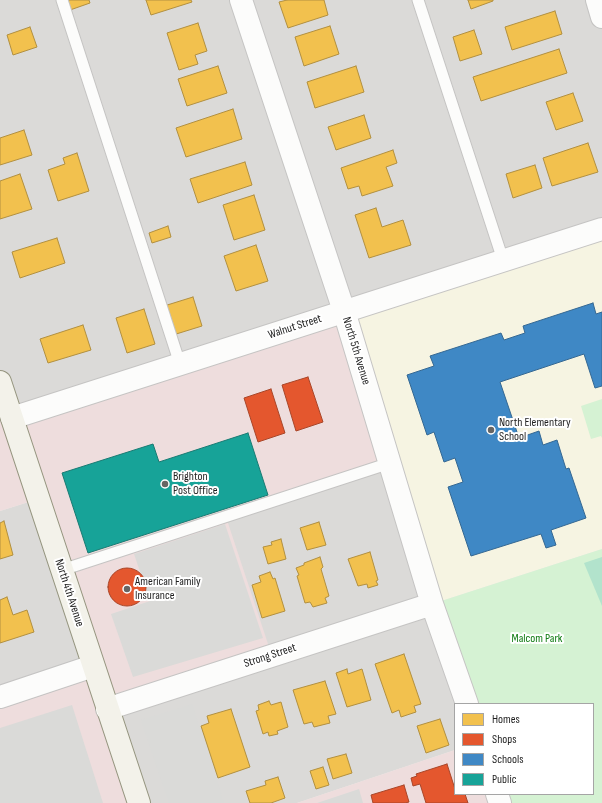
<!DOCTYPE html>
<style>
body{margin:0}
#map{position:relative;width:602px;height:803px;overflow:hidden;background:#eceae7;font-family:"Sofia Sans Condensed",sans-serif}
canvas{display:block}
.legend{position:absolute;left:454px;top:703px;width:140px;height:92px;box-sizing:border-box;background:#fff;border:1px solid #a5a5a5;margin:0;padding:5px 7px;list-style:none;font-size:12px;color:#1e1e1e}
.legend li{display:flex;align-items:center;gap:8px;height:20px}
.legend b{width:20px;border:1px solid #a5a5a5}
</style>
<div id="map">
<canvas width="602" height="803"></canvas>
<ul class="legend">
<li><b style="height:11px;background:#f2c14e"></b>Homes</li>
<li><b style="height:11px;background:#e4572e"></b>Shops</li>
<li><b style="height:11px;background:#3f88c5"></b>Schools</li>
<li><b style="height:11px;background:#17a398"></b>Public</li>
</ul>
</div>
<script>
const ctx = document.querySelector('canvas').getContext('2d');
ctx.lineJoin = 'round';
function paint(path, color) { ctx.fillStyle = color; ctx.fill(path, 'evenodd'); }
const toPath = rows => new Path2D(rows.map(r => 'M' + r).join(''));
function strokePath(path, color, width, dash) { ctx.strokeStyle = color; ctx.lineWidth = width; ctx.lineCap = dash ? 'butt' : 'round'; ctx.setLineDash(dash || []); ctx.stroke(path); }
function label(font, color, halo, rows, align = 'center') {
  ctx.font = font + ' "Sofia Sans Condensed",sans-serif'; ctx.lineWidth = 4; ctx.setLineDash([]); ctx.textBaseline = 'middle'; ctx.strokeStyle = halo; ctx.fillStyle = color; for (const [text, x, y, turn = 0] of rows) {
    ctx.save(); ctx.translate(x, y); ctx.rotate((+turn || 0) * Math.PI / 180); ctx.textAlign = isNaN(turn) ? turn : align; if (halo) ctx.strokeText(text, 0, 0); ctx.fillText(text, 0, 0); ctx.restore();
  }
}
const residential = toPath([
 [0,0,602,0,602,230,12,418,0,382],
 [390,463,467,704,455,704,455,750,297,803,139,803,107,709,226,517],
 [38,499,93,666,0,697,0,511]
]);
const commercial = toPath([
 [344,311,390,463,226,517,272,656,107,709,139,803,0,803,0,697,93,666,38,499,0,511,0,382,12,418],
 [455,750,455,794,497,794,500,803,297,803]
]);
const education = toPath([
 [602,229,602,549,432,604,344,311]
]);
const religious = toPath([
 [225,524,263,638,133,677,111,614,150,601,134,554],
 [192,704,224,803,169,803,141,720],
 [72,705,103,803,0,803,0,728],
 [359,789,363,803,317,803]
]);
const park = toPath([
 [602,399,602,438,601,436,591,439,581,406],
 [602,549,602,803,500,803,497,794,593,794,593,704,467,704,432,604]
]);
const pitch = toPath([
 [602,557,602,606,584,563]
]);
const homes = toPath([
 [67,0,89,0,90,3,70,10,67,0],
 [146,0,191,0,192,2,151,15,146,0],
 [287,0,324,0,328,15,288,28,279,2,287,0],
 [468,0,493,0,493,1,471,9,468,0],
 [555,11,562,34,512,50,505,27,555,11],
 [198,23,207,51,195,55,198,64,179,70,167,33,198,23],
 [330,26,339,54,304,66,295,37,330,26],
 [30,27,37,47,13,55,7,35,30,27],
 [474,30,482,54,460,61,453,37,474,30],
 [559,49,567,73,481,101,473,77,559,49],
 [218,66,227,93,187,106,178,79,218,66],
 [356,66,364,92,315,108,307,82,356,66],
 [573,93,583,121,556,130,546,102,573,93],
 [233,109,242,139,186,157,176,128,233,109],
 [364,115,371,138,336,150,328,127,364,115],
 [24,130,32,155,0,165,0,138,24,130],
 [588,143,598,172,552,186,543,158,588,143],
 [393,150,397,163,386,167,393,186,362,196,359,186,348,189,341,168,393,150],
 [77,153,89,191,58,201,48,170,65,164,63,158,77,153],
 [245,162,252,185,198,203,190,179,245,162],
 [535,165,542,188,513,198,506,174,535,165],
 [20,174,32,209,0,219,0,181,20,174],
 [254,195,265,230,234,240,223,205,254,195],
 [376,208,382,227,403,220,411,245,369,258,355,215,376,208],
 [168,226,171,237,152,243,149,233,168,226],
 [57,238,65,263,20,278,12,252,57,238],
 [256,245,268,281,236,291,224,256,256,245],
 [193,297,202,326,173,335,164,306,193,297],
 [144,309,155,344,127,353,116,318,144,309],
 [83,325,91,350,48,363,40,339,83,325],
 [4,521,13,555,0,559,0,523,4,521],
 [319,522,326,545,307,550,300,528,319,522],
 [281,539,286,559,268,564,263,547,272,545,271,542,281,539],
 [370,552,378,580,376,581,378,585,368,588,367,584,358,586,348,559,370,552],
 [320,557,323,567,321,569,329,596,325,598,327,603,313,607,310,602,305,603,297,576,299,575,296,568,304,565,304,563,320,557],
 [270,572,273,579,275,578,285,611,262,618,252,585,261,582,259,576,270,572],
 [7,597,13,615,27,610,34,632,0,643,0,600,7,597],
 [404,654,421,704,414,706,416,712,401,717,399,710,392,713,375,664,404,654],
 [347,669,348,674,362,669,371,700,347,707,336,673,347,669],
 [325,681,336,714,328,716,330,723,314,727,312,722,304,724,293,690,325,681],
 [269,701,271,705,281,702,288,727,277,731,278,734,269,736,268,732,263,734,256,711,259,710,258,705,269,701],
 [231,709,250,767,218,778,201,726,209,723,207,716,231,709],
 [440,719,449,745,426,753,417,726,440,719],
 [346,754,352,773,333,779,327,759,346,754],
 [323,767,329,785,316,789,310,771,323,767],
 [278,777,285,798,271,803,250,803,246,791,266,785,265,781,278,777]
]);
const shops = toPath([
 [308,377,323,422,296,431,282,385,308,377],
 [271,389,285,433,258,442,244,398,271,389],
 '108 587a19 19 0 1 1 38 0a19 19 0 1 1-38 0Z',
 [447,764,455,789,455,794,465,794,468,803,426,803,420,784,413,786,411,778,417,776,416,774,447,764],
 [404,785,409,802,405,803,373,803,371,795,404,785]
]);
const schools = toPath([
 [593,303,596,314,602,312,602,386,595,388,584,354,500,382,519,438,539,431,543,445,557,440,566,469,569,468,586,518,551,530,556,545,546,548,541,534,471,556,448,487,463,482,455,458,444,462,434,432,427,435,407,375,434,366,430,356,501,333,504,340,525,333,523,326,593,303]
]);
const public = toPath([
 [248,433,268,495,88,553,62,473,153,444,159,462,248,433]
]);
const lane = toPath([
 [62,0,180,364],
 [418,0,503,260],
 [62,570,390,463]
]);
const street = toPath([
 [241,0,344,311,432,604,467,704],
 [597,0,602,17],
 [12,418,602,229],
 [0,697,93,666],
 [107,709,432,604],
 [497,794,500,803]
]);
const secondary = toPath([
 [0,382,139,803]
]);
const markers = [
 [491,430,4,"#666564"],
 [165,484,4,"#666564"],
 [127,589,4,"#666564"]
];
const streetNames = [
 ["Walnut Street",295,327,-18],
 ["North 5th Avenue",356,351,73],
 ["North 4th Avenue",69,593,72],
 ["Strong Street",270,656,-18]
];
const poiNames = [
 ["North Elementary",499,423],
 ["School",499,437],
 ["Brighton",173,477],
 ["Post Office",173,491],
 ["American Family",135,582],
 ["Insurance",135,596]
];
const parkNames = [
 ["Malcom Park",537,639]
];
paint(residential, '#dbdad8');
paint(commercial, '#edd');
paint(education, '#f6f4e2');
paint(religious, '#dadad8');
paint(park, '#d5f2d3');
paint(pitch, '#b2e3cc');
paint(homes, '#f2c14e');
strokePath(homes, '#b29040', 1);
paint(shops, '#e4572e');
strokePath(shops, '#a94629', 1);
paint(schools, '#3f88c5');
strokePath(schools, '#356893', 1);
paint(public, '#17a398');
strokePath(public, '#197b73', 1);
strokePath(lane, '#c5c4c3', 13);
strokePath(street, '#c5c4c3', 24);
strokePath(secondary, '#95957f', 24);
strokePath(lane, '#fcfcfb', 11);
strokePath(street, '#fcfcfb', 22);
strokePath(secondary, '#f3f2ea', 22);
for (const [x, y, r, color] of markers) { const dot = new Path2D(); dot.arc(x, y, r, 0, 2 * Math.PI); ctx.fillStyle = color; ctx.fill(dot); strokePath(dot, '#fff', 1.5); }
label('12px', '#1e1e1e', '#fff', streetNames);
label('12px', '#1e1e1e', '#fff', poiNames, 'left');
label('12px', '#0d7a10', '#fff', parkNames);
</script>
